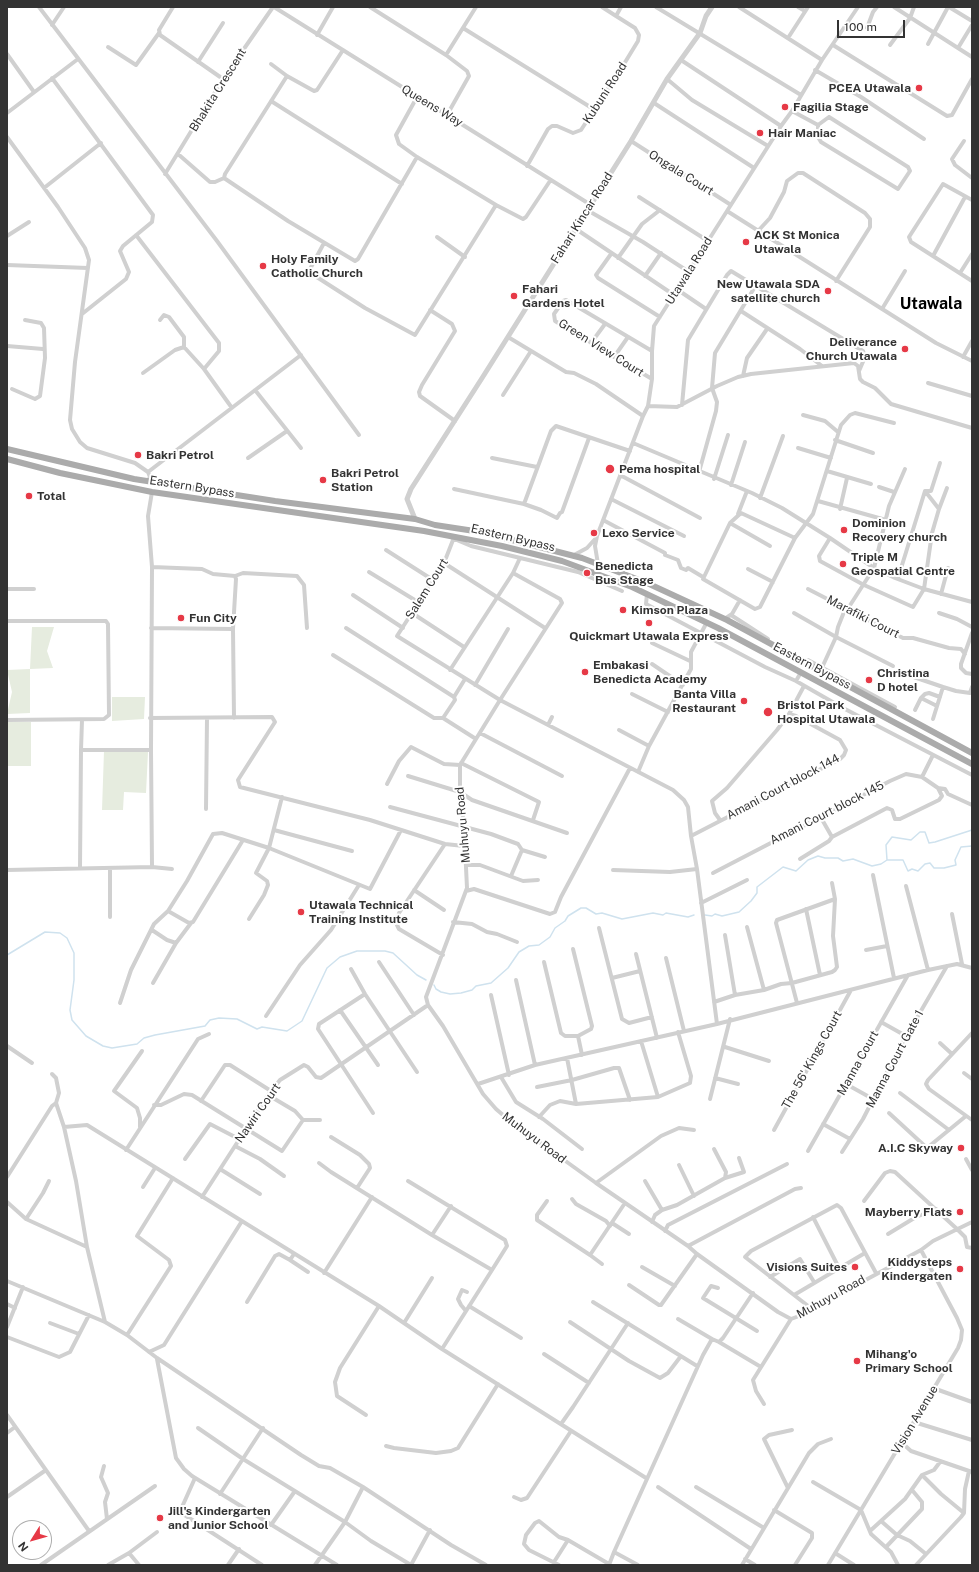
<!DOCTYPE html>
<style>
body{margin:0}
#map{position:relative;width:979px;height:1572px;overflow:hidden;background:#fff;font-family:"Public Sans",sans-serif}
canvas{display:block}
.frame{position:absolute;inset:0;border:8px solid #333;pointer-events:none}
.north{position:absolute;left:12px;top:1520px;width:40px;height:40px;box-sizing:border-box;background:#fff;border:1px solid #adadad;border-radius:50%;rotate:233deg;font-size:11px;font-weight:700;line-height:16px;text-align:center;color:#333}
.north::after{content:'';display:block;margin:auto;width:14px;height:18px;background:#e63946;clip-path:polygon(50% 0,100% 100%,50% 72%,0 100%)}
.scale{position:absolute;left:837px;top:20px;width:68px;height:18px;box-sizing:border-box;border:2px solid #333;border-top:0;padding-left:5px;font-size:12px;line-height:14px;white-space:nowrap;color:#333;-webkit-text-stroke:3px #fff;paint-order:stroke}
</style>
<div id="map">
<canvas width="979" height="1572"></canvas>
<div class="frame"></div>
<div class="north">N</div>
<div class="scale">100 m</div>
</div>
<script>
const ctx = document.querySelector('canvas').getContext('2d');
ctx.lineJoin = 'round';
function paint(path, color) { ctx.fillStyle = color; ctx.fill(path, 'evenodd'); }
const toPath = rows => new Path2D(rows.map(r => 'M' + r).join(''));
function strokePath(path, color, width, dash) { ctx.strokeStyle = color; ctx.lineWidth = width; ctx.lineCap = dash ? 'butt' : 'round'; ctx.setLineDash(dash || []); ctx.stroke(path); }
function label(font, color, halo, rows, align = 'center') {
  ctx.font = font + ' "Public Sans",sans-serif'; ctx.lineWidth = 4; ctx.setLineDash([]); ctx.textBaseline = 'middle'; ctx.strokeStyle = halo; ctx.fillStyle = color; for (const [text, x, y, turn = 0] of rows) {
    ctx.save(); ctx.translate(x, y); ctx.rotate((+turn || 0) * Math.PI / 180); ctx.textAlign = isNaN(turn) ? turn : align; if (halo) ctx.strokeText(text, 0, 0); ctx.fillText(text, 0, 0); ctx.restore();
  }
}
const green = toPath([
 [32,627,54,627,47,651,53,668,30,669,30,713,7,714,12,692,7,670,30,669],
 [112,697,145,697,144,719,112,721],
 [7,722,31,722,31,766,7,766],
 [104,751,148,752,146,793,124,792,123,810,102,810]
]);
const stream = toPath([
 [887,860,903,860,908,871,912,869,918,871,925,864,930,863,934,868,944,868,956,865,955,860,961,847,972,846],
 [705,915,712,916,715,914,722,916,739,912,751,901,757,893,757,887,783,867,796,871,808,860,818,856,825,858,838,858,843,861,853,859,872,866,881,864,887,860,886,845,892,837,911,840,920,832,925,832,929,843,935,842,972,830],
 [7,955,45,932,60,933,67,938,74,953,74,980,70,1010,72,1020,86,1036,103,1046,112,1048,137,1044,144,1038,155,1035,205,1026,210,1020,219,1018,237,1019,257,1029,262,1027,287,1031,302,1021,327,968,340,957,357,951,385,951,393,953,417,975,426,980],
 [434,985,436,989,441,992,450,994,461,993,472,990,476,986,491,983,508,968,519,952,529,946,539,945,550,937,555,928,565,921,568,916,581,908,586,908,596,914,602,913,622,919,653,913,663,915,666,913,688,917,694,915]
]);
const minor = toPath([
 [39,7,217,241,359,435],
 [173,7,159,30,160,35,223,79],
 [274,7,591,205],
 [370,7,446,55,467,71,469,76,447,115],
 [602,7,616,16,621,7],
 [656,7,801,95],
 [739,7,822,60],
 [798,7,805,11],
 [894,7,972,57],
 [949,7,972,21],
 [52,25,64,7],
 [463,28,595,110],
 [867,28,873,12,877,7],
 [317,35,333,7],
 [788,38,808,7],
 [928,44,948,7],
 [833,45,947,116,952,115,972,79],
 [890,45,910,18,914,7],
 [108,47,136,65,159,33],
 [958,48,972,25],
 [7,54,34,92],
 [446,55,476,7],
 [681,60,781,126],
 [198,62,223,23],
 [271,64,287,76,314,91,317,90,343,50],
 [815,70,861,97,924,139],
 [287,76,225,174,224,178,288,221,355,261,358,259,417,157],
 [52,78,153,215,152,222,123,246,120,251,129,272,126,279,82,314],
 [667,79,692,100,768,146],
 [417,97,396,135,399,144,417,157,496,205,523,219,526,217,550,181],
 [271,101,402,184],
 [654,103,754,168],
 [792,111,818,125],
 [7,113,78,59],
 [829,117,908,167,910,171,898,189,821,142,818,137,818,125,829,117],
 [7,137,58,207,85,248,89,260,75,362,70,420,72,429,80,442,87,448,135,463,148,472,150,477,148,481],
 [631,141,731,205],
 [964,141,952,159,955,165,972,178],
 [178,154,210,182,215,182,224,178],
 [527,166,548,129,552,126,557,126,573,133,581,130,624,64,638,41,639,35,635,28,616,16],
 [165,174,223,79,273,7],
 [44,188,101,143],
 [639,197,708,241],
 [972,200,943,184,909,237,911,242,972,281],
 [587,210,643,242,689,272],
 [727,211,936,343,972,361],
 [576,229,674,295],
 [758,231,770,218,784,192,787,181,798,173,803,173,865,213,870,219,870,227,836,281],
 [136,235,219,343,219,351,204,369],
 [7,236,29,222],
 [437,237,465,257],
 [324,243,310,269,312,274,365,308,415,335,496,205],
 [611,254,596,275,598,278,660,317],
 [933,256,965,197],
 [618,258,642,224,660,210],
 [7,265,88,268],
 [960,273,972,254],
 [645,276,661,253],
 [678,290,706,309],
 [882,309,905,271],
 [430,310,452,324,455,331,422,385,419,392,420,396,455,421],
 [741,311,800,349,822,366],
 [160,320,164,315,169,317,184,337,184,347],
 [508,337,566,372,574,373,596,384,643,416],
 [591,343,605,324],
 [7,346,43,349],
 [652,351,566,300,563,301,554,314,555,321,652,379],
 [614,357,628,337],
 [963,357,972,341],
 [143,373,175,350,184,347,204,369,232,408],
 [743,376,747,358,767,329],
 [928,383,972,396],
 [12,389,35,399,40,396,45,358,44,328,41,323,25,320],
 [255,390,301,448],
 [503,395,531,351],
 [682,405,688,340,727,275,731,271,863,351,865,357,859,371],
 [648,406,677,407,717,386,738,377,751,374,854,363,858,366,860,379,863,382,875,388,891,404,972,428],
 [803,415,825,421,838,432],
 [835,440,873,453],
 [633,443,752,493,782,508,830,538,874,568,895,578,924,589,972,602],
 [798,448,831,458],
 [248,458,287,431],
 [492,458,537,467],
 [827,471,871,484],
 [148,472,301,355],
 [699,472,716,411,717,402,712,388,715,353,756,285],
 [620,475,700,518],
 [714,479,728,435],
 [731,485,745,442],
 [879,487,894,492],
 [454,489,524,504,551,431,556,426,630,451],
 [760,498,783,436],
 [611,499,684,536],
 [818,501,886,520],
 [524,504,541,510,557,518,560,513,562,512,589,438],
 [840,509,847,478],
 [939,509,947,488],
 [738,514,747,491],
 [603,520,665,553,665,555,678,560,681,568,686,570,688,568,703,577],
 [730,523,770,546],
 [452,538,471,546,578,572,622,591],
 [795,538,741,513,730,523,703,579,755,609,760,607,795,538,813,514,841,425,850,415,855,413,894,423],
 [830,538,819,556,820,561,864,585,913,607,924,589,932,533,939,509,925,491],
 [453,540,444,563,397,636,500,700,562,603,560,599,513,573],
 [386,550,433,580],
 [574,555,587,548,596,538],
 [444,563,545,628],
 [152,567,202,569,213,574,235,576,236,579,233,629,234,718],
 [748,569,773,582],
 [369,572,418,602],
 [595,572,598,564,595,546,597,536,643,416,648,406,652,379,652,351,654,326,781,126,792,111,822,60,858,7],
 [235,576,243,573,297,576,304,585,307,628],
 [898,578,925,491,931,491,940,463],
 [7,589,34,589],
 [808,589,903,638,913,638,949,648,961,649,965,654],
 [647,594,646,604,765,667,796,681,843,708,972,775],
 [941,594,948,568],
 [353,595,403,628],
 [412,613,464,647],
 [794,613,836,637,893,666],
 [939,613,957,619,972,627],
 [731,615,768,639],
 [727,620,726,618,732,614,740,600],
 [7,621,106,621,108,624,109,715,104,719,7,720],
 [151,628,233,629],
 [346,628,454,697,455,700,443,718,476,739],
 [972,633,961,664,961,668,966,673,972,674],
 [652,643,690,661],
 [333,655,434,718,443,718],
 [808,660,895,707],
 [652,664,683,685],
 [450,670,513,573,520,558],
 [820,672,836,637,838,627,844,612,847,610,874,568,889,506,905,469],
 [905,674,943,687],
 [796,681,800,674],
 [475,685,508,629],
 [632,694,668,712],
 [454,697,465,679],
 [921,698,937,706],
 [915,710,921,698,925,694,929,693,940,697],
 [150,718,272,717,275,722,238,780,240,787,370,820,445,844,464,846],
 [933,719,943,687,956,691,970,693,972,687],
 [82,720,81,750,151,750,152,567,148,516,152,492],
 [548,725,552,717],
 [619,730,649,746],
 [480,733,562,776],
 [151,750,152,867],
 [461,763,539,802,533,820],
 [638,772,649,746,691,669,691,652,707,622],
 [408,776,460,792,472,800,567,833],
 [387,784,399,761,411,747,444,764,460,765],
 [938,788,945,789,948,794,972,805],
 [390,807,491,834,518,844,522,850],
 [206,809,207,718],
 [820,816,832,837,887,808,892,810,895,819,900,819,939,800,942,796,938,788,922,777],
 [720,820,715,813,712,801,727,788,777,730,789,714,804,686],
 [274,830,352,851],
 [691,836,840,759,844,755,846,750,840,740,796,716,789,714],
 [522,850,545,857],
 [800,859,829,841,832,837],
 [467,865,480,865,523,881,538,880],
 [80,868,81,750],
 [7,870,152,867,172,869],
 [613,870,670,872,697,869],
 [713,873,890,781,906,774,922,777,933,755],
 [873,875,894,978],
 [511,876,522,850],
 [906,886,928,970],
 [414,890,444,910],
 [466,891,474,889,550,914,555,912,561,897,630,768],
 [701,903,747,880],
 [806,909,820,975],
 [168,911,189,923,193,922,243,840],
 [952,914,962,964],
 [110,917,110,868],
 [249,919,264,895,268,885,267,881,256,873,269,848,282,797],
 [453,922,472,924,487,932,497,934,517,942],
 [747,927,764,990],
 [599,928,622,1019,629,1023,652,1017],
 [152,930,167,940,176,943],
 [725,935,735,995],
 [573,949,592,1026,591,1029,578,1036,582,1055],
 [866,950,887,946],
 [636,954,657,1038],
 [443,955,399,929,397,925,399,913,445,844],
 [666,958,684,1031],
 [379,962,414,1015],
 [544,962,561,1033,565,1036,578,1036],
 [351,969,365,994,417,1072],
 [612,978,640,971],
 [516,980,535,1065],
 [153,983,176,943,191,923],
 [365,994,319,1024,318,1029,373,1113],
 [491,995,509,1075],
 [714,1002,735,995,764,990,781,984,792,983,832,972,835,970,837,967,833,936,835,899,832,883],
 [120,1003,131,970,154,924,168,911,187,881,213,834,222,833,269,848,370,889,401,830],
 [797,1003,776,923,777,920,835,899],
 [340,1010,378,1065],
 [266,1016,300,965,331,930,359,885],
 [881,1022,906,1036],
 [717,1024,697,869,691,836,688,807,684,800,673,790,500,700,460,765,460,792,464,826,467,888,426,997,428,1005,443,1026,483,1094,496,1109,510,1121,596,1183,688,1246,697,1254,778,1312,791,1319,799,1316,921,1250,933,1241,972,1222],
 [972,1033,928,1080,926,1084,929,1089,972,1120],
 [940,1043,952,1054],
 [7,1046,32,1063],
 [725,1047,769,1061],
 [567,1058,576,1104],
 [964,1073,972,1079],
 [52,1074,56,1078,59,1093,56,1103],
 [501,1077,516,1102,543,1119,582,1149],
 [715,1078,738,1084],
 [478,1084,535,1065,717,1024,928,970,957,964,972,968],
 [846,1084,873,1099],
 [537,1087,572,1080,614,1068,619,1068,630,1100],
 [900,1093,949,1130],
 [658,1097,690,1083,691,1076,678,1032],
 [710,1099,730,1019],
 [201,1101,225,1065,230,1065,271,1091],
 [154,1105,161,1105,184,1094,192,1095,282,1151,303,1120,295,1111,268,1095],
 [889,1113,927,1148,966,1116],
 [539,1117,550,1105,560,1101,576,1104,658,1097,641,1041],
 [303,1120,320,1120],
 [823,1124,850,1139],
 [64,1127,76,1181,87,1247,105,1322],
 [140,1127,140,1118,137,1108,114,1091,142,1051],
 [774,1130,851,990],
 [331,1137,360,1155,369,1164,370,1168,357,1188],
 [235,1146,260,1159,284,1176],
 [126,1150,198,1039,209,1034],
 [808,1151,908,975],
 [842,1152,863,1119,900,1047,947,966],
 [185,1159,210,1124,239,1139],
 [966,1159,972,1170],
 [319,1163,331,1172,432,1235,492,1270,442,1349],
 [679,1165,694,1196],
 [220,1169,260,1194],
 [7,1177,52,1106,56,1103,64,1127,87,1125,379,1306,442,1349,646,1478],
 [725,1178,744,1172,739,1158],
 [408,1181,505,1240,507,1246,492,1270],
 [645,1181,662,1210],
 [596,1183,661,1136,679,1128,694,1130],
 [143,1187,155,1168],
 [202,1197,268,1095,280,1080,304,1065,308,1067,316,1077,321,1078,428,1005],
 [572,1199,576,1204,606,1221,610,1226],
 [547,1201,537,1215,537,1220,590,1255,625,1203],
 [864,1201,885,1173,890,1171,895,1172,957,1229,965,1237,967,1247,972,1248],
 [7,1202,26,1219,87,1247],
 [813,1217,839,1268],
 [26,1219,43,1193,49,1181],
 [652,1222,655,1215,662,1210,677,1205,725,1178,726,1172,714,1149],
 [612,1223,629,1234],
 [665,1231,668,1225,787,1164],
 [888,1234,916,1217,936,1209],
 [432,1235,451,1206],
 [688,1246,795,1189,801,1188],
 [590,1255,602,1264],
 [290,1260,308,1272],
 [642,1267,675,1286],
 [324,1273,372,1197],
 [770,1277,800,1259,814,1282],
 [7,1281,105,1322,127,1335,157,1358,301,1455,319,1466,330,1468,363,1487,451,1545,486,1565],
 [629,1285,659,1305,661,1305,697,1254],
 [718,1288,711,1286,703,1298,757,1331],
 [794,1295,745,1257,751,1251,837,1205,841,1208,876,1273],
 [247,1302,275,1256,279,1254,290,1260,294,1254],
 [593,1302,697,1366],
 [7,1304,15,1308],
 [469,1306,521,1338],
 [812,1309,794,1295,865,1253],
 [466,1311,461,1305,458,1299,462,1290,467,1292],
 [678,1319,712,1339],
 [570,1322,629,1361,660,1378,668,1373,681,1356],
 [50,1323,79,1334],
 [404,1323,432,1278],
 [7,1327,23,1287],
 [127,1335,171,1266,169,1260,137,1236,173,1178],
 [7,1337,59,1357,70,1352,89,1315],
 [719,1342,761,1367],
 [149,1352,164,1345,242,1221],
 [544,1354,589,1383],
 [157,1359,176,1458,184,1469,192,1476,337,1565],
 [933,1388,972,1402],
 [764,1404,756,1391,753,1380,791,1319],
 [7,1415,89,1531],
 [366,1415,337,1396,335,1382,340,1368,379,1306],
 [914,1422,972,1440],
 [561,1424,573,1407,628,1323],
 [198,1428,243,1459,345,1522,363,1487],
 [7,1433,15,1427],
 [901,1442,911,1451,972,1472],
 [386,1446,394,1448,436,1453,451,1451,458,1448,498,1384],
 [104,1466,101,1477,108,1493,105,1502,107,1519],
 [922,1475,941,1494,964,1513],
 [195,1478,182,1507,183,1514,262,1565],
 [813,1482,861,1510,871,1534,891,1552,898,1565],
 [658,1487,751,1549],
 [696,1487,764,1528],
 [788,1488,764,1439,769,1435,792,1430],
 [220,1494,263,1428],
 [7,1497,46,1470],
 [514,1497,521,1500,527,1498,571,1431],
 [774,1510,812,1533,812,1538,795,1565],
 [881,1521,897,1535,910,1541,926,1554],
 [271,1525,295,1491],
 [870,1531,905,1499,922,1475,934,1470,940,1462],
 [886,1547,922,1509,922,1502,912,1490],
 [129,1553,157,1532],
 [835,1553,854,1565],
 [745,1559,755,1565],
 [554,1562,568,1540],
 [41,1565,155,1486],
 [108,1565,129,1553,139,1565],
 [228,1565,239,1549],
 [315,1565,345,1522,371,1541,411,1565],
 [411,1565,430,1530],
 [559,1565,529,1550,524,1544,526,1535,535,1523,539,1521,559,1537,568,1540,609,1564],
 [609,1565,614,1552],
 [638,1565,614,1552,703,1355,712,1339,719,1342,723,1338,753,1293],
 [742,1565,809,1453,818,1444,831,1439],
 [828,1565,958,1348,961,1340,962,1330,957,1318,921,1250],
 [916,1565,961,1517,964,1513,965,1489,969,1471]
]);
const tertiary = toPath([
 [415,519,407,499,411,489,484,375,631,141,667,79,700,33,706,16,712,7]
]);
const primary = toPath([
 [7,449,134,479,275,501,415,519,435,525,481,532,582,558,647,583,727,620,972,753],
 [7,459,60,473,152,492,424,531,502,546,562,561,632,587,718,628,972,764]
]);
const markers = [
 [919,88,4,"#e63946"],
 [785,107,4,"#e63946"],
 [760,133,4,"#e63946"],
 [746,242,4,"#e63946"],
 [263,266,4,"#e63946"],
 [828,291,4,"#e63946"],
 [514,296,4,"#e63946"],
 [905,349,4,"#e63946"],
 [138,455,4,"#e63946"],
 [610,469,5,"#e63946"],
 [323,480,4,"#e63946"],
 [29,496,4,"#e63946"],
 [844,530,4,"#e63946"],
 [594,533,4,"#e63946"],
 [843,564,4,"#e63946"],
 [587,573,4,"#e63946"],
 [623,610,4,"#e63946"],
 [181,618,4,"#e63946"],
 [649,623,4,"#e63946"],
 [585,672,4,"#e63946"],
 [869,680,4,"#e63946"],
 [744,701,4,"#e63946"],
 [768,712,5,"#e63946"],
 [301,912,4,"#e63946"],
 [961,1148,4,"#e63946"],
 [960,1212,4,"#e63946"],
 [855,1267,4,"#e63946"],
 [960,1269,4,"#e63946"],
 [857,1361,4,"#e63946"],
 [160,1518,4,"#e63946"]
];
const poiNames = [
 ["PCEA Utawala",911,88,"right"],
 ["Fagilia Stage",793,107],
 ["Hair Maniac",768,133],
 ["ACK St Monica",754,235],
 ["Utawala",754,249],
 ["Holy Family",271,259],
 ["Catholic Church",271,273],
 ["New Utawala SDA",820,284,"right"],
 ["satellite church",820,298,"right"],
 ["Fahari",522,289],
 ["Gardens Hotel",522,303],
 ["Deliverance",897,342,"right"],
 ["Church Utawala",897,356,"right"],
 ["Bakri Petrol",146,455],
 ["Pema hospital",619,469],
 ["Bakri Petrol",331,473],
 ["Station",331,487],
 ["Total",37,496],
 ["Dominion",852,523],
 ["Recovery church",852,537],
 ["Lexo Service",602,533],
 ["Triple M",851,557],
 ["Geospatial Centre",851,571],
 ["Benedicta",595,566],
 ["Bus Stage",595,580],
 ["Kimson Plaza",631,610],
 ["Fun City",189,618],
 ["Quickmart Utawala Express",649,636,"center"],
 ["Embakasi",593,665],
 ["Benedicta Academy",593,679],
 ["Christina",877,673],
 ["D hotel",877,687],
 ["Banta Villa",736,694,"right"],
 ["Restaurant",736,708,"right"],
 ["Bristol Park",777,705],
 ["Hospital Utawala",777,719],
 ["Utawala Technical",309,905],
 ["Training Institute",309,919],
 ["A.I.C Skyway",953,1148,"right"],
 ["Mayberry Flats",952,1212,"right"],
 ["Kiddysteps",952,1262,"right"],
 ["Kindergaten",952,1276,"right"],
 ["Visions Suites",847,1267,"right"],
 ["Mihang'o",865,1354],
 ["Primary School",865,1368],
 ["Jill's Kindergarten",168,1511],
 ["and Junior School",168,1525]
];
const streetNames = [
 ["Bhakita Crescent",218,90,-58],
 ["Kubuni Road",605,93,-57],
 ["Queens Way",432,106,31],
 ["Ongala Court",681,173,32],
 ["Fahari Kincar Road",582,218,-58],
 ["Utawala Road",689,271,-58],
 ["Green View Court",601,348,32],
 ["Eastern Bypass",192,487,9],
 ["Eastern Bypass",513,538,13],
 ["Salem Court",427,589,-58],
 ["Marafiki Court",863,617,27],
 ["Eastern Bypass",812,666,28],
 ["Amani Court block 144",783,787,-28],
 ["Amani Court block 145",827,813,-27],
 ["Muhuyu Road",463,825,-95],
 ["Manna Court Gate 1",895,1059,-62],
 ["The 56' Kings Court",812,1060,-61],
 ["Manna Court",858,1063,-61],
 ["Nawiri Court",258,1113,-55],
 ["Muhuyu Road",534,1138,37],
 ["Muhuyu Road",831,1297,-29],
 ["Vision Avenue",915,1420,-59]
];
const districtNames = [
 ["Utawala",931,304]
];
paint(green, '#e6ecdf');
strokePath(stream, '#cfe2ee', 1.5);
strokePath(minor, '#d0d0d0', 4);
strokePath(tertiary, '#d0d0d0', 5);
strokePath(primary, '#ababab', 6);
for (const [x, y, r, color] of markers) { const dot = new Path2D(); dot.arc(x, y, r, 0, 2 * Math.PI); ctx.fillStyle = color; ctx.fill(dot); strokePath(dot, '#fff', 1.5); }
label('bold 12px', '#333', '#fff', poiNames, 'left');
label('12px', '#333', '#fff', streetNames);
label('bold 16px', '#000', '#fff', districtNames);
</script>
